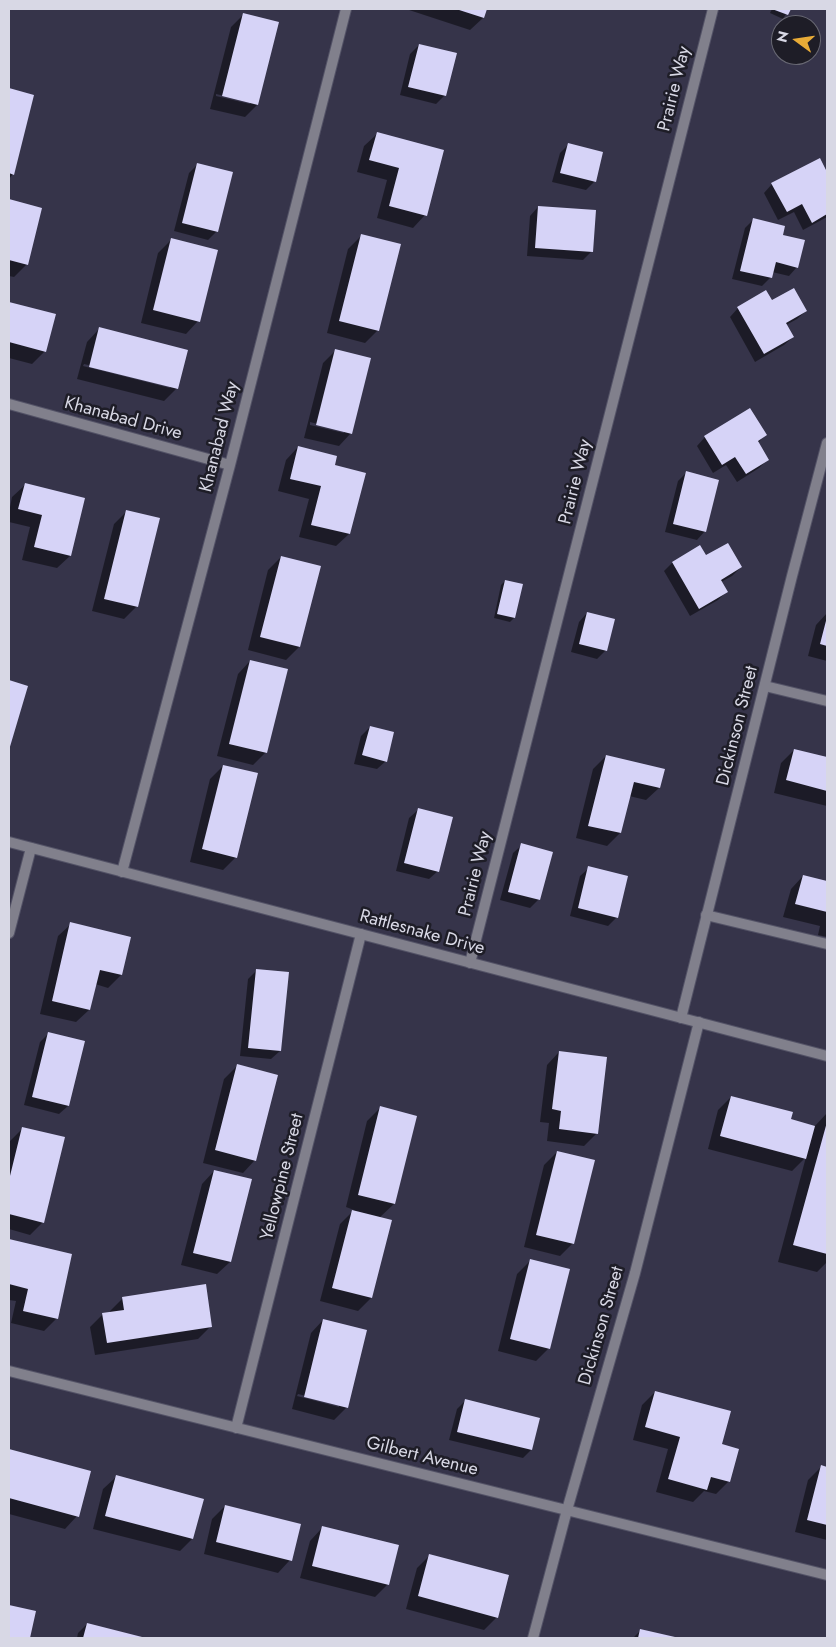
<!DOCTYPE html>
<style>
body{margin:0}
#map{position:relative;width:836px;height:1647px;overflow:hidden;background:#36344a;font-family:Jost,sans-serif}
canvas{display:block}
.frame{position:absolute;inset:0;border:10px solid #d8d8e5;pointer-events:none}
.north{position:absolute;left:771px;top:15px;width:50px;height:50px;box-sizing:border-box;background:#1e1d27;border:1px solid #686873;border-radius:50%;rotate:284deg;font-size:14px;font-weight:700;line-height:20px;text-align:center;color:#d8d8e5}
.north::after{content:'';display:block;margin:auto;width:18px;height:22px;background:#e8ab37;clip-path:polygon(50% 0,100% 100%,50% 72%,0 100%)}
</style>
<div id="map">
<canvas width="836" height="1647"></canvas>
<div class="frame"></div>
<div class="north">N</div>
</div>
<script>
const ctx = document.querySelector('canvas').getContext('2d');
ctx.lineJoin = 'round';
function paint(path, color) { ctx.fillStyle = color; ctx.fill(path, 'evenodd'); }
const toPath = rows => new Path2D(rows.map(r => 'M' + r).join(''));
function strokePath(path, color, width, dash) { ctx.strokeStyle = color; ctx.lineWidth = width; ctx.lineCap = dash ? 'butt' : 'round'; ctx.setLineDash(dash || []); ctx.stroke(path); }
function label(font, color, halo, rows, align = 'center') {
  ctx.font = font + ' Jost,sans-serif'; ctx.lineWidth = 5; ctx.setLineDash([]); ctx.textBaseline = 'middle'; ctx.strokeStyle = halo; ctx.fillStyle = color; for (const [text, x, y, turn = 0] of rows) {
    ctx.save(); ctx.translate(x, y); ctx.rotate((+turn || 0) * Math.PI / 180); ctx.textAlign = isNaN(turn) ? turn : align; if (halo) ctx.strokeText(text, 0, 0); ctx.fillText(text, 0, 0); ctx.restore();
  }
}
const shadow = toPath([
 [410,9,485,9,483,18,470,30,409,10],
 [772,9,789,9,783,19,770,13],
 [244,14,257,105,245,117,210,109,231,27],
 [216,94,250,102,250,104,216,96],
 [419,45,445,95,436,104,400,95,410,54],
 [9,90,33,96,13,174,9,179],
 [377,134,443,151,425,215,413,228,377,218,387,180,357,172,364,146],
 [568,145,594,182,586,190,552,182,560,153],
 [819,159,827,175,827,190,825,192,827,196,827,217,803,230,794,212,778,220,764,193,772,184],
 [197,165,217,231,208,240,174,231,189,173],
 [9,200,41,209,27,264,14,277,9,276],
 [538,207,591,252,583,260,527,256,530,216],
 [753,220,782,236,797,267,789,276,772,272,770,278,762,286,732,279,745,228],
 [361,236,378,330,365,343,327,333,348,249],
 [171,240,198,321,186,334,141,323,158,253],
 [772,302,806,311,797,319,786,325,793,337,784,345,755,362,730,317,738,308],
 [9,303,55,315,45,351,32,364,9,358],
 [99,329,177,388,164,401,77,379,87,342],
 [84,364,170,385,170,388,83,366],
 [336,350,351,433,339,446,304,438,323,363],
 [310,422,344,431,344,433,310,425],
 [765,435,758,443,768,459,759,468,737,482,726,465,713,473,697,446,705,437],
 [298,447,333,466,349,534,336,546,299,537,309,499,278,491,286,460],
 [686,473,705,531,697,540,665,532,678,481],
 [25,485,84,499,70,556,57,568,22,560,30,527,9,522,9,512,12,497],
 [127,511,137,606,124,619,92,611,114,524],
 [700,547,706,557,741,567,732,576,721,582,726,592,718,600,690,616,664,571,672,563],
 [281,557,299,647,286,660,248,650,268,570],
 [505,581,514,618,510,622,494,618,501,585],
 [587,613,606,650,597,659,571,652,579,622],
 [827,613,827,661,808,656,816,625],
 [250,661,266,752,253,765,217,756,238,674],
 [9,682,26,687,9,747],
 [370,727,386,761,377,769,354,764,361,736],
 [794,750,827,759,827,806,774,793,781,763],
 [606,756,659,788,646,800,629,796,620,833,607,846,576,838,593,769],
 [223,766,236,857,223,870,190,862,210,779],
 [418,810,438,871,429,879,396,871,409,818],
 [522,845,539,899,530,908,500,900,513,853],
 [589,868,617,917,608,926,570,916,580,876],
 [803,876,827,882,827,937,818,935,820,926,783,917,791,889],
 [71,924,130,938,121,975,108,988,95,984,89,1010,76,1022,40,1014,58,936],
 [257,970,280,1051,271,1059,240,1056,248,979],
 [49,1033,68,1106,59,1114,24,1105,40,1042],
 [559,1052,597,1133,584,1146,547,1141,549,1123,540,1122,547,1065],
 [237,1066,255,1160,243,1173,203,1163,224,1079],
 [731,1097,790,1120,814,1127,827,1113,827,1262,817,1272,778,1262,806,1157,792,1171,708,1149,718,1110],
 [380,1108,394,1204,379,1218,390,1221,371,1298,358,1311,320,1301,340,1224,354,1210,346,1207,367,1121],
 [23,1128,43,1222,30,1235,9,1229,9,1145,10,1141],
 [557,1152,573,1243,560,1256,524,1247,544,1165],
 [214,1171,230,1262,217,1274,181,1265,202,1184],
 [9,1241,71,1255,57,1318,44,1331,11,1323,16,1301,9,1300],
 [530,1261,549,1348,536,1361,498,1351,517,1274],
 [122,1299,211,1326,198,1339,95,1355,90,1327,103,1314,110,1313,110,1311],
 [323,1320,347,1407,334,1420,292,1409,311,1333],
 [298,1394,339,1404,339,1407,297,1396],
 [655,1392,720,1445,729,1481,716,1494,704,1491,693,1502,656,1492,668,1449,633,1440,642,1405],
 [465,1401,531,1450,523,1458,449,1440,457,1409],
 [9,1450,89,1472,77,1516,65,1529,9,1514],
 [821,1467,827,1468,827,1540,795,1532,808,1480],
 [116,1477,192,1539,180,1551,93,1529,103,1489],
 [225,1506,290,1560,278,1573,204,1554,212,1519],
 [322,1528,388,1584,375,1597,300,1578,310,1541],
 [430,1555,497,1617,484,1630,406,1609,417,1568],
 [9,1607,35,1612,29,1638,9,1638],
 [87,1624,143,1638,77,1638,78,1633],
 [640,1631,673,1638,633,1638]
]);
const building = toPath([
 [456,9,487,9,484,18],
 [772,9,791,9,788,15],
 [243,13,279,22,258,105,222,96],
 [419,44,457,53,446,96,408,87],
 [9,88,34,95,14,175,9,173],
 [377,132,444,150,427,216,389,206,399,168,369,160],
 [568,143,603,152,596,182,560,173],
 [820,158,827,172,827,189,826,190,827,193,827,214,812,223,802,204,787,212,771,183],
 [197,163,233,172,218,232,182,223],
 [9,199,42,208,28,265,9,260],
 [538,206,596,210,593,252,535,248],
 [753,218,785,226,783,235,805,240,798,268,776,262,772,278,740,271],
 [361,234,401,244,379,331,339,321],
 [171,238,218,250,200,322,153,310],
 [794,288,807,311,786,323,794,337,764,354,737,307,766,290,772,300],
 [9,302,56,314,46,352,9,342],
 [99,327,188,350,178,389,89,367],
 [335,349,371,358,352,434,316,425],
 [750,408,767,435,758,441,769,460,746,474,735,457,722,465,704,436],
 [298,446,337,456,335,465,366,473,350,534,311,525,321,486,290,479],
 [686,471,719,480,706,532,673,524],
 [25,483,85,498,71,556,34,547,42,515,18,509],
 [126,510,160,518,138,607,104,599],
 [728,543,742,567,721,580,728,592,699,609,672,562,700,545,706,555],
 [281,556,321,566,300,647,260,637],
 [505,580,523,584,515,618,497,614],
 [587,612,615,619,607,651,579,644],
 [827,617,827,646,820,644],
 [250,660,288,669,267,753,229,744],
 [9,680,28,686,9,750],
 [370,726,394,732,387,762,362,755],
 [794,749,827,757,827,791,786,780],
 [606,755,665,769,660,788,634,782,621,833,588,826],
 [223,765,258,773,237,858,202,849],
 [418,808,453,817,439,872,404,863],
 [521,843,553,852,540,900,508,892],
 [588,866,628,876,618,918,578,908],
 [803,875,827,881,827,912,795,904],
 [70,922,131,937,122,975,100,970,90,1010,52,1001],
 [256,969,289,972,281,1051,248,1048],
 [48,1032,85,1041,69,1106,32,1097],
 [559,1051,607,1057,598,1134,559,1129,561,1111,552,1109],
 [237,1064,278,1075,256,1161,215,1150],
 [731,1096,793,1112,791,1119,815,1126,806,1159,720,1136],
 [380,1106,417,1116,395,1204,358,1195],
 [827,1122,827,1254,793,1245],
 [22,1127,65,1137,44,1223,9,1214,9,1180],
 [557,1151,595,1160,574,1244,536,1235],
 [214,1170,252,1179,231,1262,193,1253],
 [352,1210,392,1220,372,1298,332,1288],
 [9,1239,72,1254,58,1319,23,1311,28,1289,9,1284],
 [530,1259,570,1269,550,1349,510,1339],
 [206,1284,212,1327,107,1343,102,1313,124,1310,122,1297],
 [323,1319,367,1330,348,1408,304,1397],
 [655,1391,731,1411,722,1444,739,1449,730,1482,711,1477,707,1490,668,1479,680,1437,645,1427],
 [465,1399,540,1418,532,1450,457,1432],
 [9,1449,91,1471,79,1517,9,1498],
 [821,1465,827,1467,827,1525,807,1520],
 [116,1475,204,1499,193,1539,105,1516],
 [225,1505,301,1524,292,1561,216,1542],
 [322,1526,399,1545,389,1585,312,1566],
 [429,1554,509,1575,498,1618,418,1596],
 [9,1605,36,1611,30,1638,9,1638],
 [87,1623,146,1638,83,1638],
 [640,1629,675,1637,675,1638,638,1638]
]);
const service = toPath([
 [765,686,827,701],
 [706,915,827,944]
]);
const minor = toPath([
 [9,404,230,465],
 [122,872,230,465,346,9],
 [9,933,31,848],
 [470,963,713,9],
 [681,1018,792,576,827,443],
 [9,1371,827,1575],
 [236,1428,361,934],
 [533,1638,567,1510,635,1273,699,1022]
]);
const tertiary = toPath([
 [9,842,827,1056]
]);
const streetNames = [
 ["Prairie Way",675,89,-76],
 ["Khanabad Drive",123,419,15],
 ["Khanabad Way",220,437,-76],
 ["Prairie Way",576,482,-76],
 ["Dickinson Street",738,726,-76],
 ["Prairie Way",476,874,-76],
 ["Rattlesnake Drive",422,933,15],
 ["Yellowpine Street",283,1177,-76],
 ["Dickinson Street",602,1326,-74],
 ["Gilbert Avenue",422,1457,14]
];
paint(shadow, '#0007');
paint(building, '#d6d3f7');
strokePath(service, '#535266', 12);
strokePath(minor, '#535266', 12);
strokePath(tertiary, '#535266', 12);
strokePath(service, '#81808c', 10);
strokePath(minor, '#81808c', 10);
strokePath(tertiary, '#81808c', 10);
label('18px', '#d8d8e5', '#1e1d27', streetNames);
</script>
